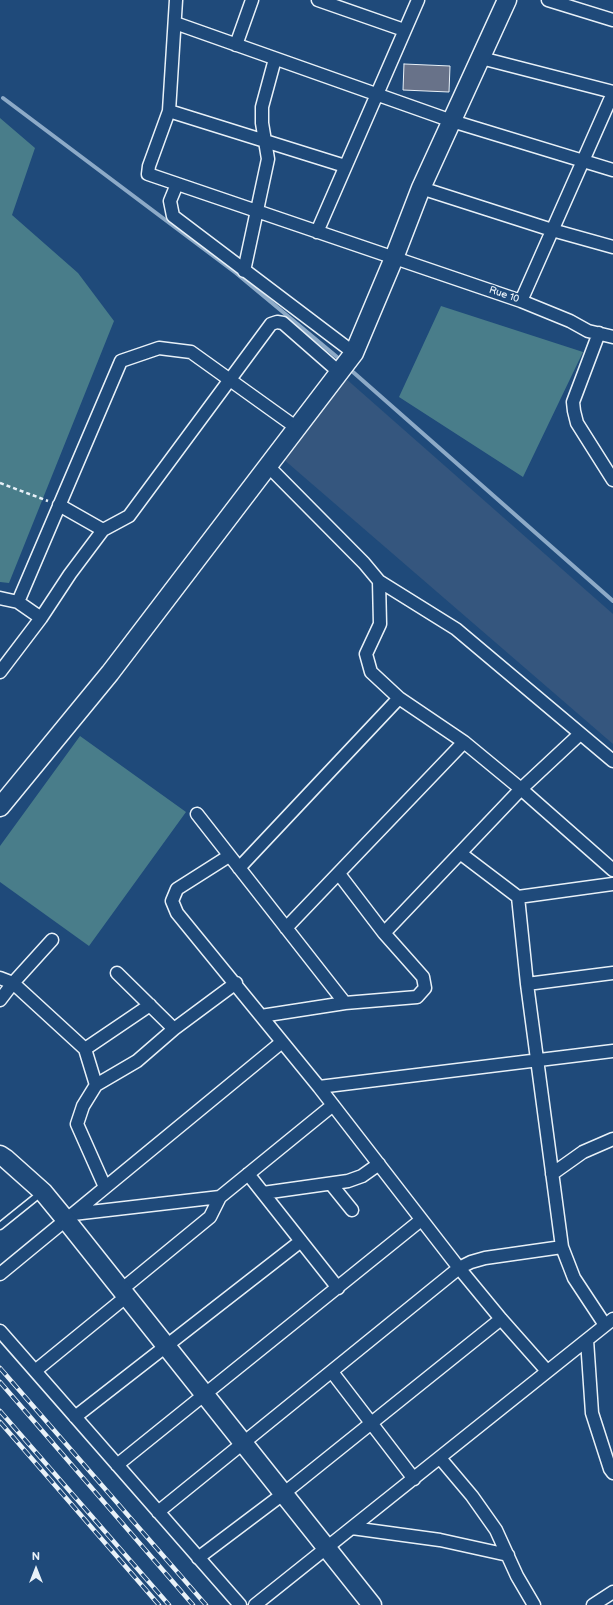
<!DOCTYPE html>
<style>
body{margin:0}
#map{position:relative;width:613px;height:1605px;overflow:hidden;background:#1f4a7a;font-family:"Balsamiq Sans",sans-serif}
canvas{display:block}
.north{position:absolute;left:16px;top:1549px;width:40px;height:40px;-webkit-text-stroke:3px #1f4a7a;paint-order:stroke;rotate:0deg;font-size:11px;font-weight:700;line-height:16px;text-align:center;color:#e8f1f8}
.north::after{content:'';display:block;margin:auto;width:14px;height:18px;background:#e8f1f8;clip-path:polygon(50% 0,100% 100%,50% 72%,0 100%)}
</style>
<div id="map">
<canvas width="613" height="1605"></canvas>
<div class="north">N</div>
</div>
<script>
const ctx = document.querySelector('canvas').getContext('2d');
ctx.lineJoin = 'round';
function paint(path, color) { ctx.fillStyle = color; ctx.fill(path, 'evenodd'); }
const toPath = rows => new Path2D(rows.map(r => 'M' + r).join(''));
function strokePath(path, color, width, dash) { ctx.strokeStyle = color; ctx.lineWidth = width; ctx.lineCap = dash ? 'butt' : 'round'; ctx.setLineDash(dash || []); ctx.stroke(path); }
function label(font, color, halo, rows, align = 'center') {
  ctx.font = font + ' "Balsamiq Sans",sans-serif'; ctx.lineWidth = 3; ctx.setLineDash([]); ctx.textBaseline = 'middle'; ctx.strokeStyle = halo; ctx.fillStyle = color; for (const [text, x, y, turn = 0] of rows) {
    ctx.save(); ctx.translate(x, y); ctx.rotate((+turn || 0) * Math.PI / 180); ctx.textAlign = isNaN(turn) ? turn : align; if (halo) ctx.strokeText(text, 0, 0); ctx.fillText(text, 0, 0); ctx.restore();
  }
}
const built = toPath([
 [344,377,613,614,613,744,282,458]
]);
const green = toPath([
 [0,118,35,148,12,215,78,273,114,321,9,583,0,582],
 [441,306,583,352,523,477,399,397],
 [80,736,186,812,89,946,0,882,0,846]
]);
const stream = toPath([
 [3,98,236,273,337,357],
 [353,372,613,601]
]);
const building = toPath([
 [404,64,450,66,449,92,403,90,404,64]
]);
const path = toPath([
 [0,483,48,501]
]);
const lane = toPath([
 [0,1226,41,1193]
]);
const street = toPath([
 [176,0,169,111,149,166,148,174,521,301,570,321,588,331,613,337],
 [318,0,404,30],
 [548,0,613,20],
 [175,23,452,121,613,170],
 [236,45,252,0],
 [481,58,613,92],
 [169,111,345,166],
 [177,184,170,201,173,216,354,353],
 [421,188,552,230,613,247],
 [317,232,418,0],
 [244,271,268,159,262,123,262,107,275,59],
 [521,301,613,93],
 [599,333,573,402,574,411,577,423,613,480],
 [267,465,364,563,379,581,380,624,366,654,371,672,399,698,464,742,521,789,613,870],
 [59,505,103,530],
 [379,581,456,629,613,761],
 [0,598,18,602,41,618],
 [18,602,121,361,159,348,191,352,297,428],
 [0,672,41,618,70,574,103,530,129,516,271,324,277,322,283,323,339,372],
 [197,814,345,1003],
 [460,853,518,897,613,884],
 [229,856,177,889,172,901,177,913,319,1087,459,1268,501,1319,547,1371],
 [239,868,399,698],
 [518,897,527,984,562,1247,574,1278,605,1325],
 [286,928,464,742],
 [384,933,521,789,580,734],
 [117,973,174,1029],
 [0,978,13,983,85,1049,96,1085],
 [527,984,613,973],
 [0,1000,13,983,52,940],
 [261,1016,345,1003,417,997,425,988,423,977,384,933,339,874],
 [85,1049,150,1005],
 [319,1087,613,1051],
 [248,1174,338,1288],
 [552,1174,583,1152,613,1139],
 [331,1184,352,1210],
 [105,1187,77,1124,83,1106,96,1085,137,1061,174,1029,236,983],
 [263,1193,348,1181,362,1176,379,1164],
 [73,1214,220,1197],
 [0,1274,282,1042],
 [121,1290,210,1217,220,1197,333,1105],
 [0,1331,240,1605],
 [587,1340,592,1413,610,1469,613,1473],
 [35,1371,127,1296],
 [332,1372,414,1479],
 [75,1417,301,1241],
 [440,1458,472,1496,496,1530,517,1576,534,1605],
 [117,1465,421,1220],
 [158,1512,459,1268,471,1262,485,1258,562,1247],
 [352,1528,440,1540,508,1555],
 [198,1558,283,1494,501,1319],
 [255,1605,613,1319],
 [593,1605,613,1592]
]);
const secondary = toPath([
 [0,807,110,673,354,353,394,258,421,188,507,0],
 [0,1155,6,1159,43,1192,66,1220,372,1605]
]);
const rail = toPath([
 [0,1368,206,1605],
 [0,1382,193,1605],
 [0,1411,169,1605],
 [0,1422,159,1605]
]);
const streetNames = [
 ["Rue 10",504,295,19]
];
paint(built, '#35567e');
paint(green, '#497d8a');
strokePath(stream, '#8daac7', 4);
paint(building, '#687289');
strokePath(building, '#e8f1f8', 1);
strokePath(lane, '#e8f1f8', 9);
strokePath(street, '#e8f1f8', 15);
strokePath(secondary, '#e8f1f8', 21);
strokePath(path, '#e8f1f8', 2.5, [4, 3]);
strokePath(lane, '#1f4a7a', 6);
strokePath(street, '#1f4a7a', 12);
strokePath(secondary, '#1f4a7a', 18);
strokePath(rail, '#e8f1f8', 4.5);
strokePath(rail, '#1f4a7a', 3, [9]);
label('10px', '#e8f1f8', '#1f4a7a', streetNames);
</script>
